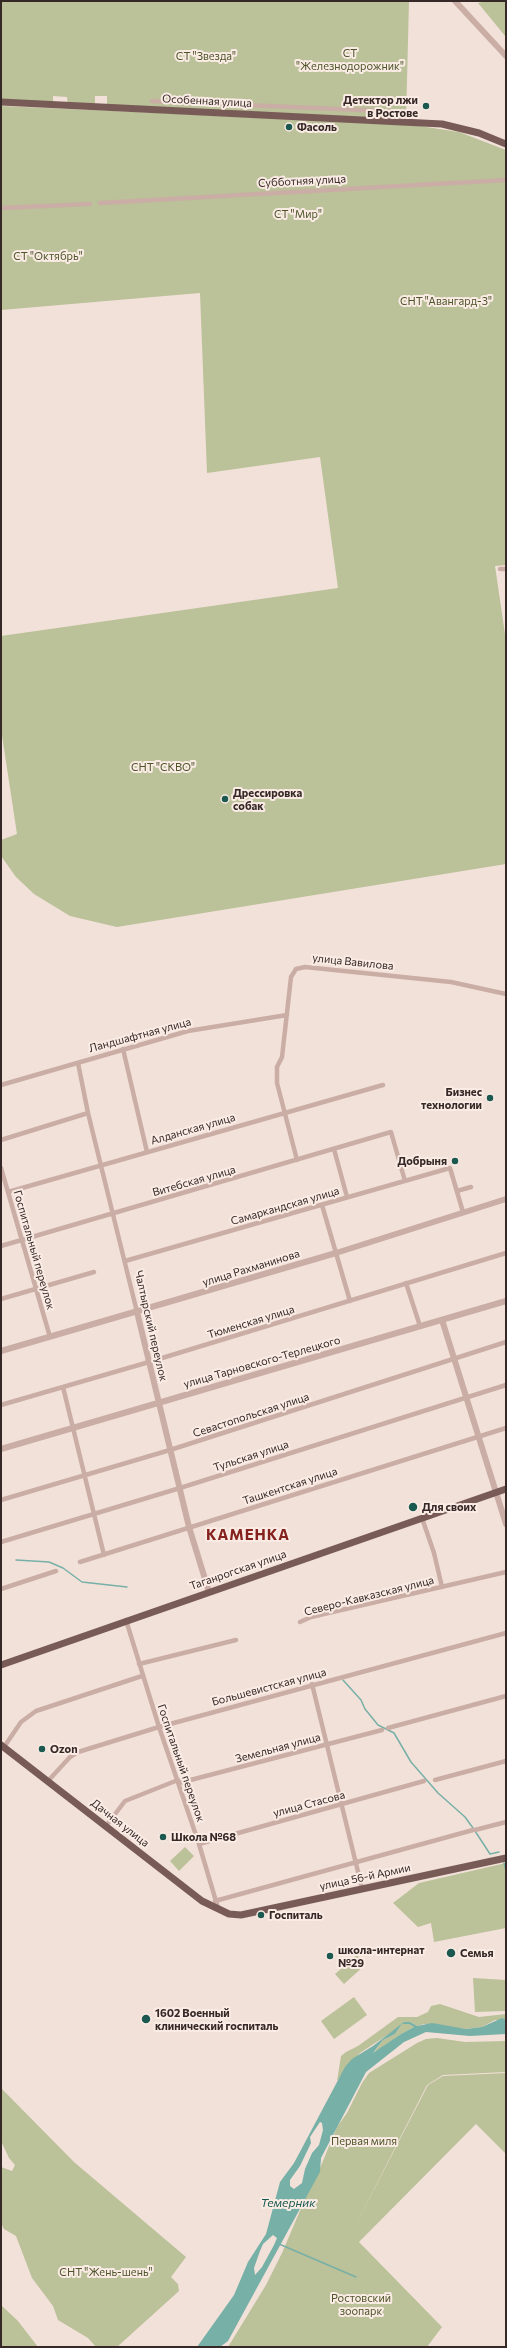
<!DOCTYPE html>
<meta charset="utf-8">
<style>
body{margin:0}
#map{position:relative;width:507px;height:2348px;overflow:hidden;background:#f2e1d9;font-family:Commissioner,sans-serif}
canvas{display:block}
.frame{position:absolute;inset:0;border:2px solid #352826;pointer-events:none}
</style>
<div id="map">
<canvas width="507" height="2348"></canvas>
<div class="frame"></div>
</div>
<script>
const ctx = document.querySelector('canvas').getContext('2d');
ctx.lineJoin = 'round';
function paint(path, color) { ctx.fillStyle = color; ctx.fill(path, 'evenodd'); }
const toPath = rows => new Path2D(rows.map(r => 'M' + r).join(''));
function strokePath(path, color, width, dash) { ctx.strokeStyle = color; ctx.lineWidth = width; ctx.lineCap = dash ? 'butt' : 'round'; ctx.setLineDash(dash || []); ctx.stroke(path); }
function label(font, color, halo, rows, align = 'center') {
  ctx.font = font + ' Commissioner,sans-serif'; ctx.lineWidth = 4; ctx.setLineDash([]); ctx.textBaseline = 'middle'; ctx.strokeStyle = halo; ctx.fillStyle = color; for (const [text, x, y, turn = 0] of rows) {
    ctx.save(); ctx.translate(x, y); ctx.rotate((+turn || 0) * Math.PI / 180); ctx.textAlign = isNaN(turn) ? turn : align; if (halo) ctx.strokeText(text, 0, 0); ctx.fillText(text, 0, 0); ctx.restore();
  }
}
const green = toPath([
 [1,1,409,1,406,120,107,107,107,96,95,96,95,108,68,106,67,97,53,96,53,106,1,102],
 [486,1,506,1,506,37,478,3],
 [1,106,407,124,459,132,506,150,506,565,495,566,506,641,506,864,117,927,70,916,34,894,16,877,1,856,1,840,17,834,1,729,1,636,338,588,320,457,207,473,200,293,1,310],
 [185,1847,194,1856,179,1871,170,1861],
 [506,1863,506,1928,434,1942,431,1923,418,1927,393,1903,419,1883],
 [357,1955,365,1965,344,1984,335,1974],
 [473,1978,506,1980,506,2011,475,2012],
 [354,1997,367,2015,334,2039,321,2021],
 [440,2004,479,2017,506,2014,506,2020,495,2020,482,2027,466,2029,424,2024,417,2026,410,2022,404,2022,395,2030,360,2053,337,2081,341,2056,346,2052,358,2046,398,2017,417,2017,428,2012,431,2006],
 [402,2024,409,2024,414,2027,401,2034,373,2054,383,2040,395,2034],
 [437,2038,465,2042,506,2041,506,2072,443,2075,427,2085,352,2232,428,2085,443,2076,506,2073,506,2154,476,2124,359,2242,442,2327,427,2347,228,2347,266,2285,282,2253,302,2206,305,2193,318,2173,337,2127,347,2113,362,2083,369,2073,417,2043,426,2039],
 [1,2088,74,2162,186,2257,171,2277,178,2284,179,2291,117,2347,96,2347,88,2338,58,2320,53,2306,32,2278,16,2236,4,2229,1,2223,1,2167,12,2171,15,2165,9,2158,1,2141],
 [1,2305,18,2321,38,2347,1,2347]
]);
const water = toPath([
 [502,2018,506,2020,506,2034,470,2036,426,2032,404,2042,366,2072,321,2158,320,2172,228,2341,220,2347,197,2347,234,2295,248,2262,266,2234,280,2182,294,2163,345,2067,352,2059,373,2046,404,2022,410,2022,417,2026,432,2023,466,2029,482,2027],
 [402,2024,409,2024,414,2027,401,2034,373,2053,383,2040,395,2034],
 [320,2122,322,2123,323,2130,319,2145,312,2153,305,2169,302,2183,294,2189,290,2186,290,2180,300,2166,311,2143,310,2137],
 [273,2235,277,2238,274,2245,262,2267,255,2275,254,2268,260,2251,263,2244]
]);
const stream = toPath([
 [16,1560,49,1562,63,1568,82,1582,127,1587],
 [343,1680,361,1700,365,1709,378,1725,394,1733,411,1762,438,1793,465,1817,473,1828],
 [475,1831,490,1854,499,1852],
 [504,1863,506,1870],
 [279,2244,356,2277]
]);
const minor = toPath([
 [152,101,408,112,411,122],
 [100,203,506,180],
 [1,208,90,204],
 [500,569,506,569],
 [123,1049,147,1152],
 [78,1063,88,1113,137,1312],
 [1,1085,188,1031,287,1015],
 [1,1140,88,1113],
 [334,1149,347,1197],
 [297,1160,277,1083,277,1067,282,1057,291,977,296,969,305,967,451,982,506,994],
 [1,1168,50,1337],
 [457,1191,471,1187],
 [8,1192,383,1085],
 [322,1205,350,1301],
 [1,1246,391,1132,405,1181],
 [125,1261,450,1168,463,1212],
 [406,1283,420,1326],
 [1,1299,94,1272],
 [63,1387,104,1555],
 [1,1405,149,1362,506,1253],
 [1,1500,170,1450,506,1342],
 [422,1518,434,1553,442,1587],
 [1,1542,180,1488,506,1385],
 [80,1562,506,1428],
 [1,1589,56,1571],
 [126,1620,159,1727,199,1844,218,1908],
 [300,1622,311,1617,506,1572],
 [139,1664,236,1640],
 [312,1684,362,1888],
 [388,1728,506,1696],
 [4,1747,21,1722,36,1711,142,1676],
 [435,1780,506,1761],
 [48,1781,70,1757,78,1752,159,1727,506,1633],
 [179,1783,382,1730],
 [106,1826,125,1801,178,1780],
 [475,1830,506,1822],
 [199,1844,424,1781],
 [215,1901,473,1830]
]);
const tertiary = toPath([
 [455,1,506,56],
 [137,1312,189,1527,209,1592],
 [442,1320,506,1524],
 [1,1351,336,1253,506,1199],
 [1,1449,506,1301]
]);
const primary = toPath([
 [1,102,442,124,479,133,506,144],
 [1,1665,506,1489],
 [1,1745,202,1901,229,1914,241,1915,506,1858]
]);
const markers = [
 [426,106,4,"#1b5850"],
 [289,127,4,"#1b5850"],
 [225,799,4,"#1b5850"],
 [490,1098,4,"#1b5850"],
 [455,1161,4,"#1b5850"],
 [413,1507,5,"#1b5850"],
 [42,1749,4,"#1b5850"],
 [163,1837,4,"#1b5850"],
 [261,1915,4,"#1b5850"],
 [451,1953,5,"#1b5850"],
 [330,1956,4,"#1b5850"],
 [146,2019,5,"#1b5850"]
];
const parkNames = [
 ["СТ",350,53],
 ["\"Железнодорожник\"",350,66],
 ["СТ \"Звезда\"",206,56],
 ["СТ \"Мир\"",298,214],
 ["СТ \"Октябрь\"",48,256],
 ["СНТ \"Авангард-3\"",446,301],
 ["СНТ \"СКВО\"",163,767],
 ["Первая миля",364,2141],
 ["СНТ \"Жень-шень\"",106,2272],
 ["Ростовский",361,2298],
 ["зоопарк",361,2311]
];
const poiNames = [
 ["Детектор лжи",418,100,"right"],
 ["в Ростове",418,113,"right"],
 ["Фасоль",297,127],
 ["Дрессировка",233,793],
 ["собак",233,806],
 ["Бизнес",482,1092,"right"],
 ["технологии",482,1105,"right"],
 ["Добрыня",447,1161,"right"],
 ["Для своих",422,1507],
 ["Ozon",50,1749],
 ["Школа №68",171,1837],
 ["Госпиталь",269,1915],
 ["школа-интернат",338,1950],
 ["№29",338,1963],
 ["Семья",460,1953],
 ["1602 Военный",155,2013],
 ["клинический госпиталь",155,2026]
];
const streetNames = [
 ["Особенная улица",207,101,3],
 ["Субботняя улица",302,181,-3],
 ["улица Вавилова",353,962,6],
 ["Ландшафтная улица",140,1035,-15],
 ["Алданская улица",193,1129,-16],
 ["Витебская улица",194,1181,-16],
 ["Самаркандская улица",285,1206,-16],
 ["Госпитальный переулок",34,1250,74],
 ["улица Рахманинова",251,1268,-17],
 ["Тюменская улица",251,1322,-17],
 ["Чалтырский переулок",151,1326,77],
 ["улица Тарновского-Терлецкого",262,1362,-16],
 ["Севастопольская улица",251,1415,-18],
 ["Тульская улица",251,1456,-18],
 ["Ташкентская улица",290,1486,-18],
 ["Таганрогская улица",238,1570,-19],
 ["Северо-Кавказская улица",369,1596,-14],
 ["Большевистская улица",269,1687,-15],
 ["Земельная улица",278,1748,-15],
 ["Госпитальный переулок",181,1763,71],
 ["улица Стасова",309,1804,-15],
 ["Дачная улица",120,1823,38],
 ["улица 56-й Армии",365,1877,-12]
];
const waterNames = [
 ["Темерник",288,2203]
];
const districtNames = [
 ["КАМЕНКА",248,1535]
];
paint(green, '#bbc199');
paint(water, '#77b0a7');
strokePath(stream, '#77b0a7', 1.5);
strokePath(minor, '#caaea5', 4.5);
strokePath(tertiary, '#caaea5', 6);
strokePath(primary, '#785b57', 7);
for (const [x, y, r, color] of markers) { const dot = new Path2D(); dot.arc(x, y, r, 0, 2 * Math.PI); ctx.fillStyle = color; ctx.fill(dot); strokePath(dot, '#faece5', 1.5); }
label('11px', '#4d5429', '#faece5', parkNames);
label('bold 11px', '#352826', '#faece5', poiNames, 'left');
label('11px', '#352826', '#faece5', streetNames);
label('italic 12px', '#1b5850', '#faece5', waterNames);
ctx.letterSpacing = '1px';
label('bold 15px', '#86221d', '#faece5', districtNames);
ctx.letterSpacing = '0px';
</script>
